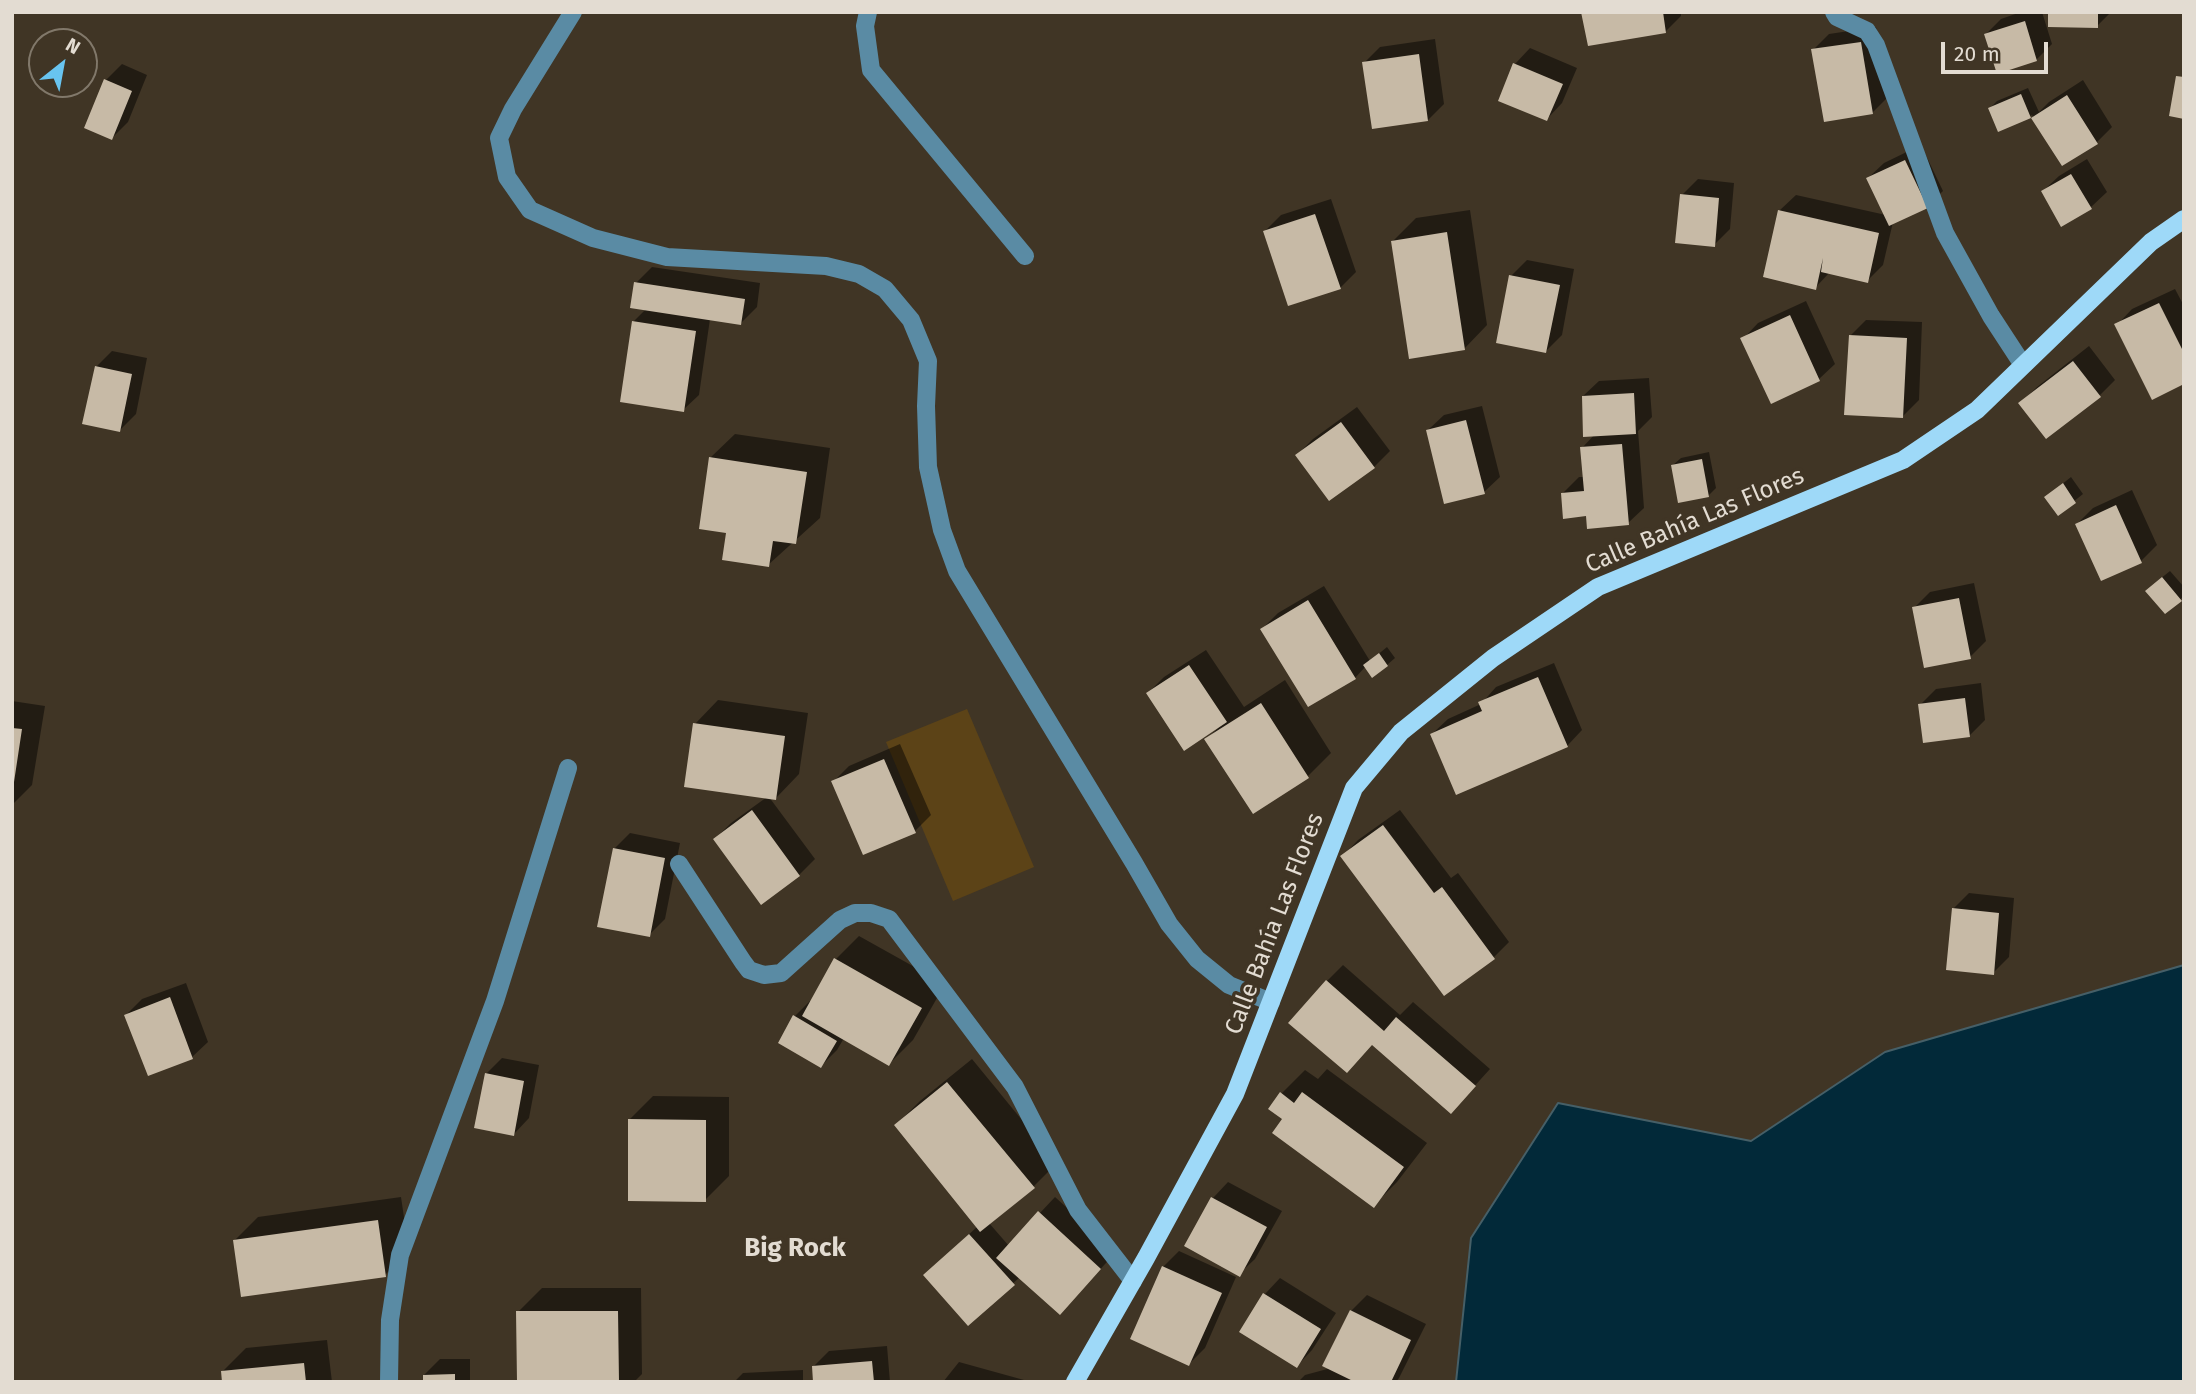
<!DOCTYPE html>
<meta charset="utf-8">
<style>
body{margin:0}
#map{position:relative;width:2196px;height:1394px;overflow:hidden;background:#403525;font-family:"Fira Sans",sans-serif}
canvas{display:block}
.frame{position:absolute;inset:0;border:14px solid #e3dcd2;pointer-events:none}
.north{position:absolute;left:28px;top:28px;width:70px;height:70px;box-sizing:border-box;background:#403525;border:2px solid #81786a;border-radius:50%;rotate:31deg;font-size:19px;font-weight:700;line-height:28px;text-align:center;color:#e3dcd2}
.north::after{content:'';display:block;margin:auto;width:24px;height:32px;background:#68c4f0;clip-path:polygon(50% 0,100% 100%,50% 72%,0 100%)}
.scale{position:absolute;left:1941px;top:42px;width:107px;height:32px;box-sizing:border-box;border:4px solid #e3dcd2;border-top:0;padding-left:9px;font-size:21px;line-height:24px;white-space:nowrap;color:#e3dcd2;-webkit-text-stroke:5px #403525;paint-order:stroke}
</style>
<div id="map">
<canvas width="2196" height="1394"></canvas>
<div class="frame"></div>
<div class="north">N</div>
<div class="scale">20 m</div>
</div>
<script>
const ctx = document.querySelector('canvas').getContext('2d');
ctx.lineJoin = 'round';
function paint(path, color) { ctx.fillStyle = color; ctx.fill(path, 'evenodd'); }
const toPath = rows => new Path2D(rows.map(r => 'M' + r).join(''));
function strokePath(path, color, width, dash) { ctx.strokeStyle = color; ctx.lineWidth = width; ctx.lineCap = dash ? 'butt' : 'round'; ctx.setLineDash(dash || []); ctx.stroke(path); }
function label(font, color, halo, rows, align = 'center') {
  ctx.font = font + ' "Fira Sans",sans-serif'; ctx.lineWidth = 7; ctx.setLineDash([]); ctx.textBaseline = 'middle'; ctx.strokeStyle = halo; ctx.fillStyle = color; for (const [text, x, y, turn = 0] of rows) {
    ctx.save(); ctx.translate(x, y); ctx.rotate((+turn || 0) * Math.PI / 180); ctx.textAlign = isNaN(turn) ? turn : align; if (halo) ctx.strokeText(text, 0, 0); ctx.fillText(text, 0, 0); ctx.restore();
  }
}
const green = toPath([
 [967,709,1034,867,953,901,886,742]
]);
const water = toPath([
 [2184,965,2184,1382,1456,1382,1471,1238,1558,1103,1751,1141,1885,1052,2184,965]
]);
const shadow = toPath([
 [1583,12,1681,12,1681,16,1665,32],
 [2021,12,2042,12,2052,44,2036,60,1986,34,2001,19],
 [2050,12,2111,12,2097,26],
 [1876,27,1888,97,1872,113,1813,50,1829,34],
 [1435,39,1444,104,1428,120,1364,63,1380,47],
 [1530,48,1577,68,1562,103,1547,119,1515,64],
 [122,64,147,75,128,122,112,138,106,80],
 [2083,80,2112,127,2097,142,2063,164,2032,115,1999,130,1990,108,1997,101,2028,88,2039,112,2049,102],
 [1921,145,1943,191,1927,206,1893,222,1883,265,1867,281,1830,272,1815,288,1765,276,1780,210,1796,195,1886,215,1868,178,1884,163],
 [2087,159,2107,192,2091,207,2043,191,2059,176],
 [1698,179,1734,183,1730,229,1714,245,1682,195],
 [1331,199,1356,272,1340,288,1265,231,1281,215],
 [1470,210,1487,325,1464,349,1393,241,1416,218],
 [1527,260,1574,269,1562,335,1546,351,1511,276],
 [652,267,760,283,757,307,741,323,710,319,699,395,683,410,633,322,646,309,636,283],
 [2175,289,2184,306,2184,382,2117,325,2132,309],
 [1806,301,1835,364,1819,379,1743,339,1758,323],
 [1866,320,1922,322,1919,400,1903,416,1850,336],
 [2089,346,2115,380,2100,395,2047,436,2021,403,2037,387],
 [112,351,147,358,136,414,120,430,96,367],
 [1649,378,1652,417,1638,431,1644,508,1628,523,1587,514,1563,493,1579,477,1584,477,1582,448,1595,434,1583,396,1599,381],
 [1482,406,1500,477,1484,492,1428,430,1444,415],
 [1357,407,1390,451,1374,467,1297,455,1313,439],
 [735,434,830,448,820,518,768,565,728,532,711,457],
 [1709,452,1716,488,1708,496,1673,465,1681,458],
 [2071,477,2083,494,2058,514,2046,497],
 [2132,490,2157,545,2141,561,2077,524,2093,508],
 [2170,571,2184,587,2184,596,2166,612,2155,583],
 [1974,583,1986,641,1970,657,1914,608,1930,592],
 [1324,586,1370,661,1387,647,1395,658,1387,665,1366,666,1355,678,1262,629,1278,613],
 [1206,650,1244,707,1285,680,1331,753,1308,776,1206,740,1218,728,1217,727,1148,693,1164,677],
 [1554,663,1582,730,1567,746,1432,734,1448,719,1481,704,1496,687],
 [1981,683,1985,720,1970,735,1920,705,1936,689],
 [718,700,808,713,799,774,776,798,769,797,815,859,799,875,762,902,715,839,731,823,767,797,695,724],
 [12,701,45,706,32,785,12,805],
 [900,744,931,815,915,831,864,853,833,782,849,766],
 [1400,810,1451,878,1458,873,1509,942,1494,957,1343,856,1358,840],
 [630,833,680,843,665,919,649,935,614,849],
 [1969,893,2014,898,2009,957,1993,973,1953,909],
 [859,936,945,984,913,1040,889,1064,844,1038,837,1050,821,1066,794,1017,810,1001,812,1002,836,959],
 [1343,965,1400,1015,1413,1002,1490,1069,1451,1112,1327,981],
 [186,983,208,1042,192,1057,126,1015,142,999],
 [502,1058,539,1065,529,1118,514,1134,486,1074],
 [972,1059,1057,1163,1033,1187,989,1223,1009,1246,1055,1197,1116,1252,1075,1297,1020,1277,968,1324,941,1260,978,1226,896,1125,920,1101],
 [1327,1069,1427,1143,1397,1182,1374,1205,1284,1119,1281,1094,1305,1070,1318,1079],
 [653,1096,729,1097,729,1176,705,1200,630,1119],
 [1228,1182,1282,1211,1255,1259,1239,1274,1213,1198],
 [401,1197,409,1251,385,1275,235,1240,258,1217],
 [1179,1251,1236,1277,1205,1348,1189,1364,1163,1267],
 [1280,1278,1336,1313,1312,1350,1297,1366,1241,1331,1265,1294],
 [542,1288,641,1288,642,1374,634,1382,518,1382,518,1312],
 [1367,1295,1426,1324,1399,1378,1396,1382,1359,1382,1349,1377,1351,1382,1298,1382,1305,1375,1331,1368,1351,1311],
 [327,1340,332,1382,224,1382,223,1371,246,1348],
 [887,1346,890,1382,815,1382,813,1367,829,1351],
 [440,1359,470,1359,470,1382,424,1382,424,1375],
 [959,1362,1024,1380,1023,1382,943,1382],
 [803,1370,803,1382,734,1382,743,1373]
]);
const building = toPath([
 [1581,12,1663,12,1666,33,1588,46],
 [2048,12,2098,12,2098,28,2048,27],
 [2025,21,2037,61,1997,74,1984,34],
 [1861,42,1873,114,1824,122,1811,49],
 [1419,54,1428,121,1372,129,1362,62],
 [1513,63,1563,84,1547,121,1498,101],
 [2176,76,2184,77,2184,119,2169,116],
 [104,79,132,91,112,140,84,128],
 [2021,94,2031,118,1998,132,1988,108],
 [2067,95,2098,144,2062,166,2031,118],
 [1905,160,1928,208,1889,226,1866,178],
 [2071,174,2092,209,2061,227,2041,191],
 [1680,194,1719,198,1715,247,1675,243],
 [1778,210,1879,233,1868,283,1821,272,1823,258,1816,290,1763,277],
 [1315,214,1341,289,1288,306,1263,231],
 [1447,232,1465,350,1409,359,1391,241],
 [1509,275,1560,285,1546,353,1496,343],
 [634,282,745,299,741,325,630,308],
 [2159,303,2184,353,2184,384,2152,400,2114,324],
 [1790,315,1820,381,1771,404,1740,338],
 [632,321,696,331,684,412,620,402],
 [1849,335,1907,338,1903,418,1844,415],
 [2073,361,2101,397,2046,439,2018,403],
 [95,366,132,374,120,432,82,424],
 [1634,393,1636,434,1583,437,1582,396],
 [1466,420,1485,494,1444,504,1426,430],
 [1341,422,1375,468,1329,501,1295,455],
 [1622,444,1629,525,1587,529,1586,516,1563,519,1561,493,1584,491,1580,447],
 [709,457,807,472,796,544,773,541,769,567,722,560,726,533,699,529],
 [1702,459,1709,497,1678,503,1671,465],
 [2063,483,2076,503,2058,516,2044,497],
 [2116,505,2142,563,2101,581,2075,524],
 [2162,577,2182,601,2165,614,2145,591],
 [1959,598,1971,659,1924,668,1912,607],
 [1308,600,1356,679,1308,707,1260,629],
 [1379,653,1388,666,1372,678,1363,665],
 [1189,665,1227,722,1184,751,1146,693],
 [1538,677,1568,747,1456,795,1430,734,1482,711,1478,702],
 [1965,698,1970,737,1923,743,1918,704],
 [1261,703,1309,778,1253,814,1204,739],
 [693,723,785,736,776,800,684,787],
 [12,728,22,729,14,782,12,782],
 [884,759,916,833,863,855,831,781],
 [752,810,800,876,761,905,713,839],
 [1383,825,1434,893,1442,887,1495,959,1444,996,1340,856],
 [613,848,665,858,650,937,597,927],
 [1952,908,1999,913,1994,975,1946,970],
 [834,958,922,1008,889,1066,802,1016],
 [1326,980,1384,1031,1396,1017,1476,1086,1451,1114,1372,1045,1347,1073,1288,1023],
 [170,997,193,1059,148,1076,124,1015],
 [793,1015,837,1041,821,1068,778,1043],
 [485,1073,524,1081,514,1136,474,1128],
 [947,1082,1035,1188,980,1232,894,1125],
 [1280,1092,1294,1103,1302,1092,1404,1167,1374,1208,1272,1133,1282,1119,1268,1109],
 [628,1119,706,1120,706,1202,628,1201],
 [1211,1197,1267,1227,1240,1277,1184,1246],
 [1038,1211,1101,1269,1060,1315,996,1258],
 [378,1220,386,1277,241,1297,233,1240],
 [969,1234,1015,1285,968,1326,923,1275],
 [1162,1266,1222,1293,1189,1366,1130,1339],
 [1263,1293,1321,1329,1297,1368,1239,1332],
 [1350,1310,1411,1340,1391,1382,1355,1382,1322,1366],
 [516,1311,618,1311,619,1382,517,1382],
 [872,1361,874,1382,813,1382,812,1366],
 [304,1363,306,1382,222,1382,221,1371],
 [455,1374,455,1382,423,1382,423,1375]
]);
const minor = toPath([
 [573,12,513,109,499,138,507,177,530,210,593,238,667,257,826,266,859,274,885,289,911,320,928,361,926,406,928,467,942,530,957,571,1134,863,1169,924,1197,959,1229,985,1271,1002],
 [868,12,865,26,871,70,1025,256],
 [1834,12,1837,17,1867,31,1876,45,1945,233,1991,316,2023,365],
 [679,864,743,962,749,970,764,975,781,973,840,920,855,913,871,913,889,919,1015,1087,1078,1210,1133,1281],
 [389,1382,390,1320,400,1255,495,1001,568,768]
]);
const major = toPath([
 [1075,1382,1146,1258,1235,1094,1354,788,1401,732,1493,658,1598,587,1903,460,1977,410,2151,242,2184,219]
]);
const streetNames = [
 ["Calle Bahía Las Flores",1695,521,-23],
 ["Calle Bahía Las Flores",1275,924,-69]
];
const neighbourhoodNames = [
 ["Big Rock",795,1249]
];
paint(green, '#5c4317');
paint(water, '#022939');
strokePath(water, '#465f67', 2);
paint(shadow, '#0007');
paint(building, '#c7baa6');
strokePath(minor, '#5a8ba4', 18);
strokePath(major, '#9ed9f8', 18);
label('24px', '#e3dcd2', '#403525', streetNames);
label('bold 26px', '#e3dcd2', '#403525', neighbourhoodNames);
</script>
